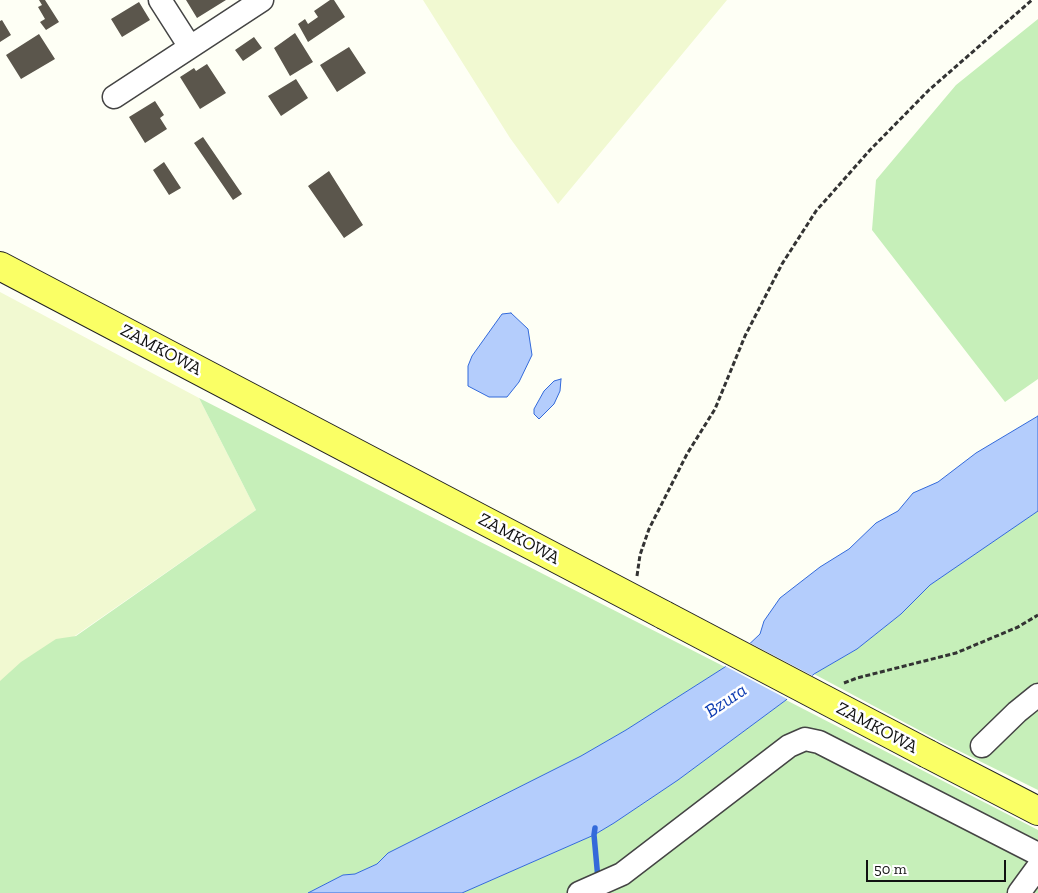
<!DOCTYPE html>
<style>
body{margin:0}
#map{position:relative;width:1038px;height:893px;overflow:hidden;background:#fefff5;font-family:"Zilla Slab",serif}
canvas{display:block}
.scale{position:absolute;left:866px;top:860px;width:140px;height:22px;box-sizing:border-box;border:2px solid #111;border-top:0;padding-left:6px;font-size:15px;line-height:18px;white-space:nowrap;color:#111;-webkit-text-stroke:4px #fff;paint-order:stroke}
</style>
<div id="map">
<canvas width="1038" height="893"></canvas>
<div class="scale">50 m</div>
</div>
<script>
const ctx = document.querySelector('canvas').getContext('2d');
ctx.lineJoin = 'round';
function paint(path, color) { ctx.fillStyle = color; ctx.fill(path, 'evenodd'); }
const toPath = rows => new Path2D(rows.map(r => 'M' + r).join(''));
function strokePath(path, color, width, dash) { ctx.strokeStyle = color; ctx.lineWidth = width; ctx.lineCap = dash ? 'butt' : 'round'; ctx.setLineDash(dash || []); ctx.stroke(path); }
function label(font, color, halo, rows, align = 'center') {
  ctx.font = font + ' "Zilla Slab",serif'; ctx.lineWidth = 5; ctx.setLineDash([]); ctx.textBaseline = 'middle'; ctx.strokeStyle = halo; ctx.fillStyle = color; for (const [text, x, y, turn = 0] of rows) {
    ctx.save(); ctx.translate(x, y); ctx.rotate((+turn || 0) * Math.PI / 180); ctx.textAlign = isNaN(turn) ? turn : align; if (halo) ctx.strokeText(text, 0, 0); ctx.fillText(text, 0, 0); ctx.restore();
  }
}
const farmland = toPath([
 [423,0,727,0,558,204,510,138],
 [0,292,199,398,256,510,0,688]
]);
const green = toPath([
 [1038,19,1038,379,1005,402,872,230,876,180,956,85],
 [199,398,725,667,626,730,581,756,388,853,377,864,355,874,343,875,308,893,0,893,0,681,21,662,56,639,76,636,256,510],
 [1038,511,1038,790,943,743,814,674,857,649,901,614,930,585],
 [786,700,1038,830,1038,893,462,893,594,835,614,823,678,780]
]);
const water = toPath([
 [511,313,528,329,532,355,519,382,507,397,489,397,468,386,468,366,472,356,502,314,511,313],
 [561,379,560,391,554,404,539,419,534,414,534,409,544,391,554,381,561,379],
 [1038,416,1038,511,930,585,901,614,857,649,814,674,786,700,678,780,614,823,594,835,462,893,308,893,343,875,355,874,377,864,388,853,581,756,626,730,725,667,760,634,764,621,780,598,820,567,849,549,876,523,898,511,913,493,938,482,976,453,1038,416]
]);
const pier = toPath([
 [748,642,815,677,789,700,723,665]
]);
const stream = toPath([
 [595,828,594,835,598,879]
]);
const building = toPath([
 [39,0,45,0,59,22,46,30,40,22,45,19,38,7,42,5],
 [186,0,226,0,197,18],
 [330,0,334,0,345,17,308,42,298,24,305,19,308,24,318,17,314,11],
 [139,2,150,20,122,37,111,19],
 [2,20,11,35,0,42,0,21],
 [295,33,313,62,290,76,274,48],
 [39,34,55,59,21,79,6,55],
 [254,37,262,48,243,61,235,50],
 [349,47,366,73,337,92,320,65],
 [207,64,226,93,200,109,180,77,194,68,196,71],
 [296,79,308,98,281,116,268,96],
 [155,101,164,115,160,118,167,129,145,143,129,117],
 [203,137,242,194,233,200,194,143],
 [164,162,181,188,169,195,153,170],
 [329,171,363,225,344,238,308,186]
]);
const path = toPath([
 [637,576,640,555,649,529,687,454,715,409,745,336,782,264,816,211,870,150,929,90,1032,0],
 [844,683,857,678,956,653,1018,627,1038,615]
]);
const minor = toPath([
 [160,0,190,47],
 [114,97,262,0],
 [982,746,1017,712,1038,695],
 [579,893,622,874,789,746,805,739,819,742,1038,854],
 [1019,893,1038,867]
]);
const major = toPath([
 [0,266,664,615],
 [928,754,1038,811]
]);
const majorBridge = toPath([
 [664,615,928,754]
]);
const streetNames = [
 ["ZAMKOWA",161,350,28],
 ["ZAMKOWA",519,539,28],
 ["ZAMKOWA",877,728,28]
];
const waterNames = [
 ["Bzura",726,701,-34]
];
paint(farmland, '#f1f9d1');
paint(green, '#c6efb9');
paint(water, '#b4cdfc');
strokePath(water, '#336ada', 1);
paint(pier, '#fefff5');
strokePath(stream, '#336ada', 5.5);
paint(building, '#5b564c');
strokePath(minor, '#444', 25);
strokePath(major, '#222', 30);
strokePath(path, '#333', 3, [5, 2.5]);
strokePath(minor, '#fff', 22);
strokePath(major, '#faff65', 28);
strokePath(majorBridge, '#222', 30, []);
strokePath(majorBridge, '#faff65', 28);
label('18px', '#111', '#fff', streetNames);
label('italic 19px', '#0c3bb1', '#fff', waterNames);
</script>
